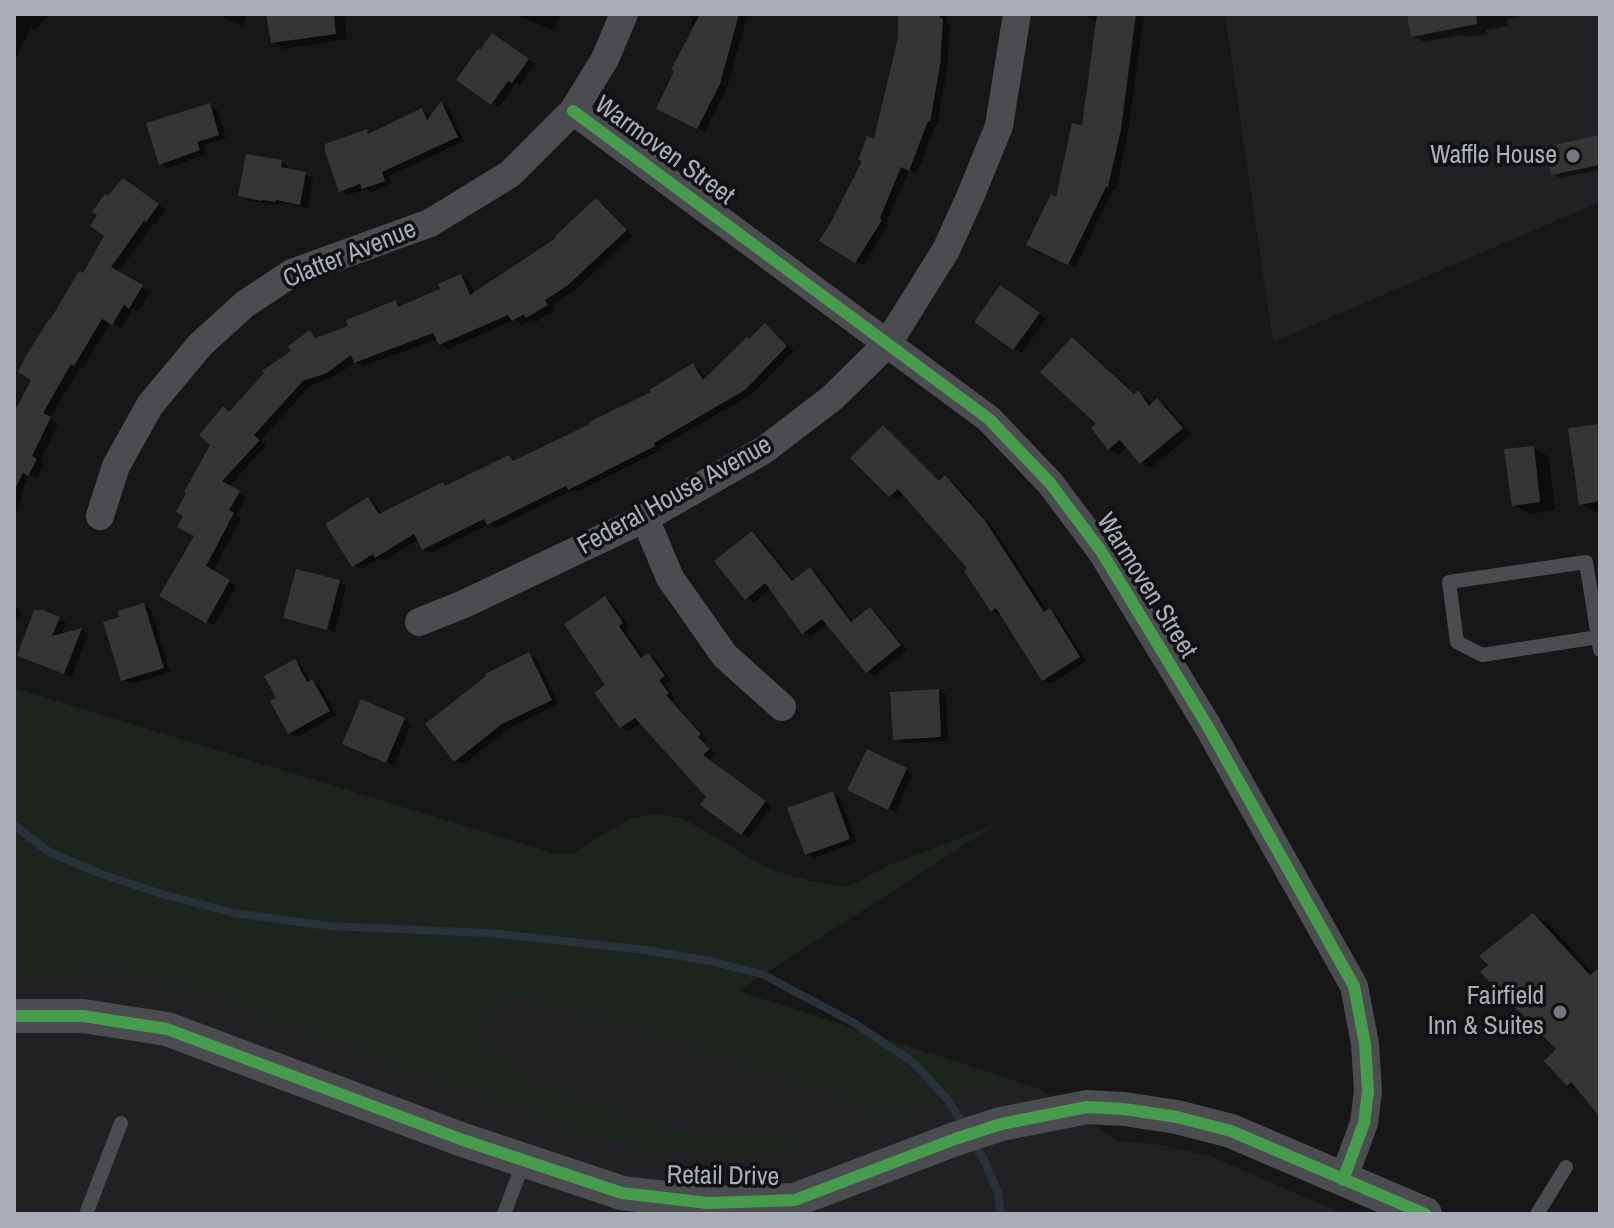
<!DOCTYPE html>
<style>
body{margin:0}
#map{position:relative;width:1614px;height:1228px;overflow:hidden;background:#171717;font-family:"Archivo Narrow",sans-serif}
canvas{display:block}
.frame{position:absolute;inset:0;border:16px solid #a8adb8;pointer-events:none}
</style>
<div id="map">
<canvas width="1614" height="1228"></canvas>
<div class="frame"></div>
</div>
<script>
const ctx = document.querySelector('canvas').getContext('2d');
ctx.lineJoin = 'round';
function paint(path, color) { ctx.fillStyle = color; ctx.fill(path, 'evenodd'); }
const toPath = rows => new Path2D(rows.map(r => 'M' + r).join(''));
function strokePath(path, color, width, dash) { ctx.strokeStyle = color; ctx.lineWidth = width; ctx.lineCap = dash ? 'butt' : 'round'; ctx.setLineDash(dash || []); ctx.stroke(path); }
function label(font, color, halo, rows, align = 'center') {
  ctx.font = font + ' "Archivo Narrow",sans-serif'; ctx.lineWidth = 7; ctx.setLineDash([]); ctx.textBaseline = 'middle'; ctx.strokeStyle = halo; ctx.fillStyle = color; for (const [text, x, y, turn = 0] of rows) {
    ctx.save(); ctx.translate(x, y); ctx.rotate((+turn || 0) * Math.PI / 180); ctx.textAlign = isNaN(turn) ? turn : align; if (halo) ctx.strokeText(text, 0, 0); ctx.fillText(text, 0, 0); ctx.restore();
  }
}
const built = toPath([
 [1225,14,1600,14,1600,202,1273,342],
 [14,750,737,991,1043,1090,1117,1141,1162,1145,1210,1156,1344,1214,14,1214]
]);
const green = toPath([
 [14,688,553,853,573,853,629,819,655,814,682,818,771,870,812,881,848,887,889,865,995,825,738,991,1013,1080,889,1117,685,1045,540,1002,519,998,496,1005,485,1024,487,1044,531,1080,628,1118,732,1138,779,1129,799,1131,806,1144,749,1158,699,1155,610,1143,195,990,116,970,14,977]
]);
const shadow = toPath([
 [14,14,49,14,36,30,31,28,14,62],
 [217,14,248,14,242,26],
 [268,14,344,14,347,39,284,49,273,42],
 [513,14,561,14,554,31],
 [694,14,748,14,727,88,705,132,666,112,695,27,691,24],
 [900,14,947,14,947,23,950,25,947,70,937,124,936,124,917,173,909,170,886,224,888,225,864,265,822,241,876,142,900,38],
 [1089,14,1144,14,1128,133,1116,190,1113,190,1076,267,1036,248,1058,200,1083,127,1098,22,1089,18],
 [1409,14,1528,14,1528,15,1507,19,1508,26,1486,30,1487,34,1467,37,1463,35,1424,42,1412,35],
 [500,40,535,64,520,86,516,83,499,107,492,103],
 [442,103,448,107,464,141,389,176,391,184,371,192,366,189,348,195,341,190,366,131,372,134,422,110,429,114,431,118],
 [210,105,217,110,226,138,204,145,206,154,168,168,161,164],
 [1600,137,1600,170,1560,178,1552,173],
 [247,156,282,162,289,167,288,171,305,174,313,178,308,208,283,203,283,205,269,204,248,200,241,195],
 [132,186,166,210,155,225,153,224,118,273,150,292,138,312,133,308,121,328,111,322,83,368,80,367,50,419,58,424,42,457,43,458,41,463,44,465,37,479,28,474,16,516,14,515,14,417,83,276,107,235,108,199],
 [596,200,604,205,633,236,575,290,552,305,555,310,536,322,531,319,522,325,514,320,448,349,440,344,438,339,363,366,356,362,335,376,311,385,261,440,266,445,229,487,246,497,236,516,241,519,212,572,237,586,214,625,162,596,197,536,230,413,294,351,310,332,319,339,350,327,395,302,404,307,442,290,461,276,469,281,474,294,559,238],
 [1008,291,1046,319,1022,353,976,321],
 [765,325,772,330,794,351,752,394,660,447,661,450,577,492,572,490,496,528,489,524,431,553,424,549,419,539,384,561,379,558,361,569,354,565,368,499,375,504,382,515,443,484,448,487,509,457,517,461,654,393,693,366,700,370,706,380],
 [1073,339,1082,345,1136,395,1138,393,1148,398,1152,405,1157,400,1167,406,1191,434,1151,468,1141,462,1128,446,1119,455,1109,449,1099,424],
 [1600,426,1600,512,1596,512,1581,503],
 [883,428,890,432,940,482,946,478,953,482,993,528,1048,612,1050,611,1057,615,1086,661,1050,684,1043,680,1002,613,1000,615,992,610,970,569,904,493,898,500,890,496,853,458],
 [1534,448,1549,457,1555,510,1529,514,1514,505],
 [753,533,760,538,795,582,811,570,818,574,854,623,870,609,877,614,907,650,875,676,868,672,828,624,811,636,803,632,771,588,754,602,747,598],
 [339,582,346,586,335,632,293,621,285,617],
 [605,598,612,602,629,627,625,630,645,659,648,656,656,660,671,681,665,684,675,698,672,700,707,739,704,742,716,754,709,760,772,806,749,837,742,833,642,722,629,731,622,727,608,685],
 [14,603,22,615,14,621],
 [143,605,151,609,170,672,130,684,123,679,122,618],
 [59,619,66,623,61,636,82,630,88,634,72,677,27,660],
 [529,654,536,659,558,704,510,728,463,764,456,760],
 [295,661,302,666,311,682,320,685,336,715,297,737,290,733,278,699],
 [938,691,946,695,948,741,902,743,895,739],
 [404,720,411,724,394,766,352,748],
 [906,769,913,774,896,812,857,794],
 [832,793,840,797,856,842,814,858,806,854],
 [1533,915,1549,924,1594,974,1600,973,1600,1114,1583,1094,1568,1085,1559,1049]
]);
const stream = toPath([
 [14,825,49,852,104,875,165,895,235,913,328,926,489,933,645,950,710,961,764,975,854,1023,913,1062,948,1100,964,1126],
 [973,1141,983,1158,998,1192,1001,1214]
]);
const building = toPath([
 [266,14,334,14,336,34,271,43],
 [700,14,739,14,720,84,697,129,656,109,674,71,671,70],
 [898,14,940,14,940,18,943,19,940,66,930,122,928,121,909,171,901,167,880,218,882,220,855,263,819,241,830,224,862,161,858,160,867,136,874,139,898,37],
 [1097,14,1136,14,1121,129,1108,187,1106,187,1068,265,1026,245,1051,194,1056,197,1072,123,1082,125],
 [1407,14,1476,14,1477,24,1411,37],
 [492,33,529,59,512,83,508,81,491,105,456,80,478,49,480,50],
 [441,101,458,137,382,172,385,181,362,189,360,184,339,192,325,152,325,144,367,129,368,134,422,108,427,120],
 [210,103,219,135,197,142,200,150,159,165,146,123],
 [1600,135,1600,165,1551,175,1545,147],
 [246,154,282,160,281,167,306,172,300,205,276,200,275,202,262,200,262,201,238,196],
 [123,178,159,204,146,222,144,221,111,267,143,285,129,309,124,305,112,325,102,319,74,366,71,364,43,413,51,417,32,456,37,459,28,476,23,473,14,491,14,413,31,380,18,372,26,356,49,319,50,320,79,271,83,273,104,236,90,226,97,215,92,212,105,194,108,196],
 [596,198,627,230,567,286,545,300,548,305,526,318,524,314,512,321,508,315,439,345,433,333,354,363,351,355,327,373,303,381,254,435,260,440,222,481,240,491,229,510,234,513,206,566,230,580,206,623,159,596,194,536,177,527,183,516,176,512,186,493,184,492,210,445,199,435,223,406,229,412,264,373,262,371,291,351,288,346,310,330,315,338,348,326,346,320,396,300,398,307,440,289,438,284,461,274,470,295,556,238,555,236],
 [1000,285,1040,313,1013,350,974,322],
 [765,323,787,346,745,390,654,443,655,446,568,490,566,486,487,525,484,519,422,550,414,534,375,558,373,554,352,567,325,524,368,497,379,514,443,482,445,486,509,455,513,461,590,424,589,422,651,392,649,390,693,363,703,380,747,337,749,339],
 [1072,337,1134,394,1138,390,1149,406,1157,398,1183,428,1140,464,1120,440,1108,450,1091,428,1096,424,1040,372],
 [1600,424,1600,501,1579,505,1568,428],
 [883,425,939,481,945,475,986,522,1044,612,1050,608,1080,657,1042,681,996,608,991,612,964,571,967,568,898,489,889,497,850,458],
 [1534,446,1540,502,1512,506,1504,449],
 [752,531,792,581,810,567,851,622,870,607,901,645,866,673,822,619,802,634,765,583,745,600,714,561],
 [296,569,340,580,327,630,283,618],
 [605,596,623,623,619,626,641,658,648,653,665,676,659,680,669,693,666,695,701,734,698,737,710,749,703,755,766,801,741,835,700,805,706,797,635,718,620,728,594,693,605,685,564,624],
 [144,603,164,668,121,681,103,622,119,617,117,611],
 [34,610,43,610,60,617,52,636,82,628,64,674,17,656],
 [529,652,552,700,502,724,454,762,425,724,486,676,485,674],
 [295,659,307,682,312,679,330,711,288,734,270,701,276,698,264,676],
 [939,689,941,737,893,740,890,692],
 [361,699,405,718,386,763,342,744],
 [867,749,907,768,888,810,847,790],
 [833,791,850,839,805,855,787,808],
 [1533,913,1590,975,1600,967,1600,1117,1571,1082,1567,1086,1544,1061,1556,1049,1480,972,1488,965,1479,956]
]);
const service = toPath([
 [1598,637,1482,655,1457,642,1449,582,1586,562,1598,637,1600,650],
 [86,1214,121,1123],
 [504,1214,524,1161],
 [1537,1214,1566,1167]
]);
const minor = toPath([
 [573,111,989,419,1050,483,1101,551,1207,725,1354,986,1365,1044,1368,1091,1364,1123,1343,1180],
 [100,516,116,466,150,405,200,345,245,304,292,273,430,223,510,174,573,111,605,59,624,14],
 [645,518,670,578,725,656,782,707],
 [419,622,464,604,645,518,764,450,832,398,888,343,946,250,970,197,999,126,1017,14]
]);
const tertiary = toPath([
 [14,1016,83,1016,167,1029,463,1140,622,1193,708,1203,795,1200,955,1139,1001,1124,1087,1107,1124,1109,1177,1117,1231,1131,1425,1214]
]);
const cycleway = toPath([
 [573,111,989,419,1050,483,1101,551,1207,725,1354,986,1365,1044,1368,1091,1364,1123,1343,1180],
 [14,1016,83,1016,167,1029,463,1140,622,1193,708,1203,795,1200,955,1139,1001,1124,1087,1107,1124,1109,1177,1117,1231,1131,1425,1214]
]);
const markers = [
 [1573,156,8,"#757880"],
 [1560,1012,8,"#757880"]
];
const streetNames = [
 ["Warmoven Street",664,151,36],
 ["Clatter Avenue",350,255,-22],
 ["Federal House Avenue",675,496,-29],
 ["Warmoven Street",1146,586,58],
 ["Retail Drive",723,1177,1]
];
const poiNames = [
 ["Waffle House",1557,156],
 ["Fairfield",1544,997],
 ["Inn & Suites",1544,1027]
];
paint(built, '#212123');
paint(green, '#1d241e');
paint(shadow, '#0007');
strokePath(stream, '#2a3239', 8);
paint(building, '#353536');
strokePath(service, '#4b4c50', 14);
strokePath(minor, '#4b4c50', 28);
strokePath(tertiary, '#4b4c50', 34);
strokePath(cycleway, '#469c4c', 12);
for (const [x, y, r, color] of markers) { const dot = new Path2D(); dot.arc(x, y, r, 0, 2 * Math.PI); ctx.fillStyle = color; ctx.fill(dot); strokePath(dot, '#111113', 3); }
label('26px', '#a8adb8', '#111113', streetNames);
label('26px', '#a8adb8', '#111113', poiNames, 'right');
</script>
